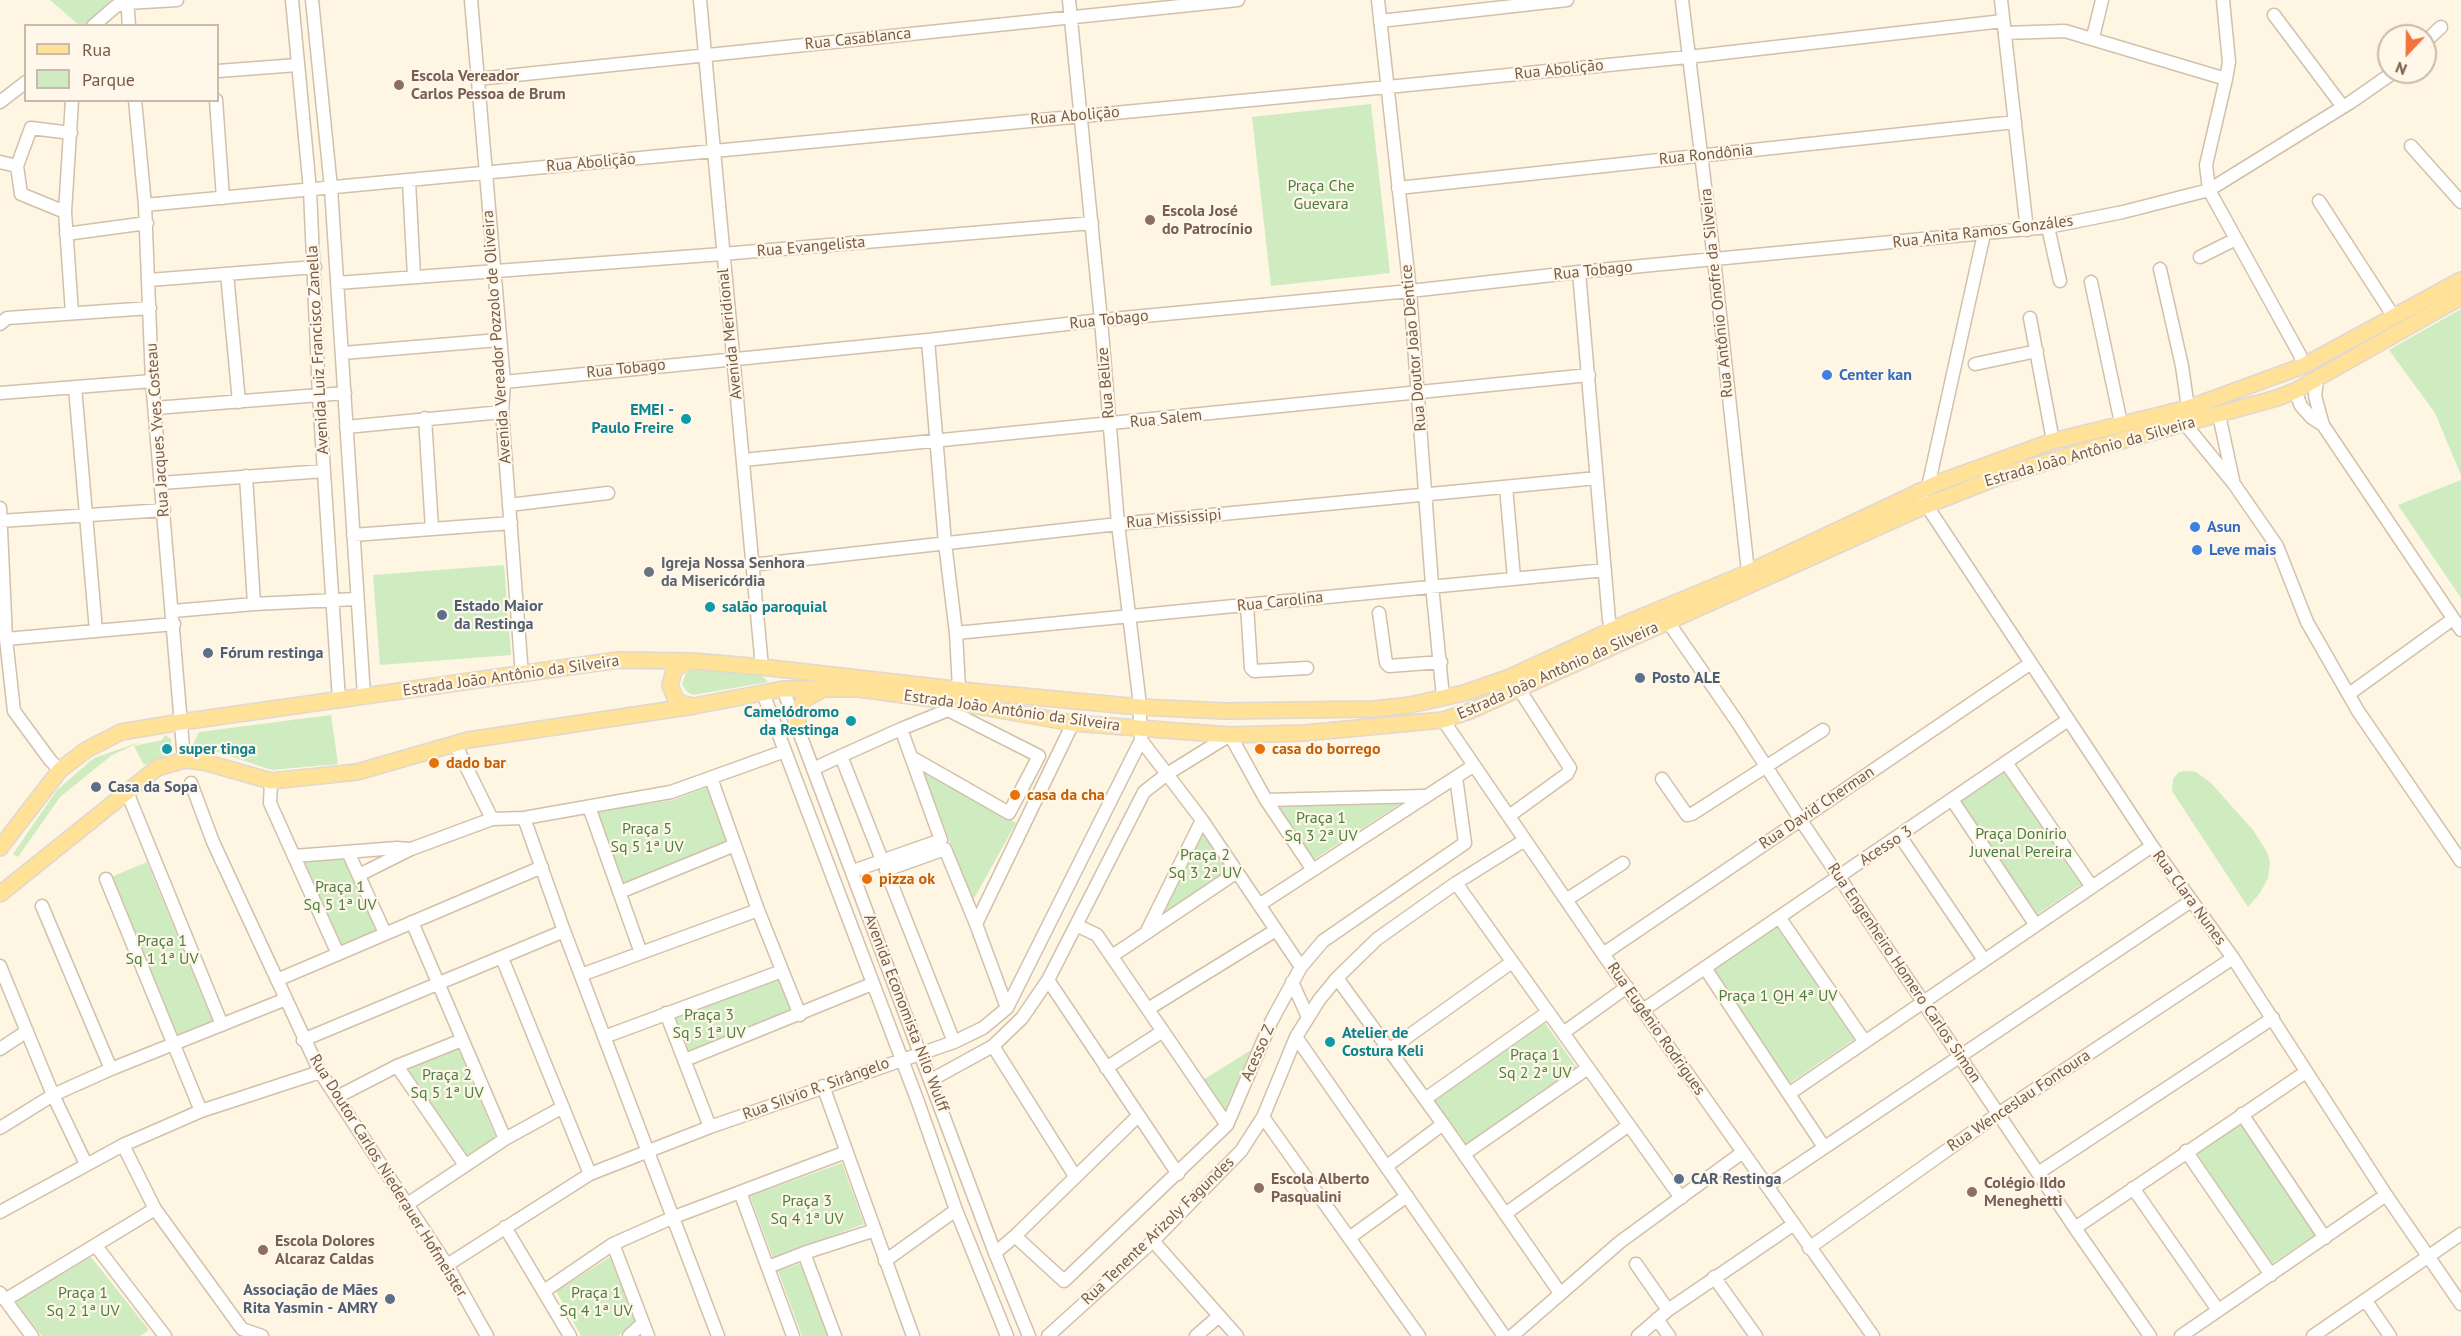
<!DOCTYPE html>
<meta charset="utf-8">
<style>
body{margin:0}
#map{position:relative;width:2461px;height:1336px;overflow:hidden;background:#fef5e2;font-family:"PT Sans",sans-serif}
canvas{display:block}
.legend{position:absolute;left:24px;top:24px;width:195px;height:78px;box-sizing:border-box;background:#fff8ea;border:2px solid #c9baa9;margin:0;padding:8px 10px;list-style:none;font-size:18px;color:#785c47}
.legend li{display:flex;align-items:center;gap:12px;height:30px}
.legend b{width:30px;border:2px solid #c9baa9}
.north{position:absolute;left:2377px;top:24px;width:60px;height:60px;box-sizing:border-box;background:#fff8ea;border:2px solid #c9baa9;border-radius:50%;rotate:202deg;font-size:16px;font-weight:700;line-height:24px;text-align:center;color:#785c47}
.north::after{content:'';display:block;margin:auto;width:21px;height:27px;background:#f1743e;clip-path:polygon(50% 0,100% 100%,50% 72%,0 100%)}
</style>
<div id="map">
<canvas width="2461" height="1336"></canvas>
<ul class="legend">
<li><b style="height:8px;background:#ffe198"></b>Rua</li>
<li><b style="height:16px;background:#ceecc0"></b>Parque</li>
</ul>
<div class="north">N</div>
</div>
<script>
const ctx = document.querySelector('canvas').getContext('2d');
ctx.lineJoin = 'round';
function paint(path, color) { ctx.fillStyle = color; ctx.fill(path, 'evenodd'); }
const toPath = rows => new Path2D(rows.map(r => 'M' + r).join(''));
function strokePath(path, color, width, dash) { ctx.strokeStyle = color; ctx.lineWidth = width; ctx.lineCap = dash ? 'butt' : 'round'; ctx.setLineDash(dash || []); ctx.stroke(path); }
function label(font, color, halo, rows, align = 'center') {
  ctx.font = font + ' "PT Sans",sans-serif'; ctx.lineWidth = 4.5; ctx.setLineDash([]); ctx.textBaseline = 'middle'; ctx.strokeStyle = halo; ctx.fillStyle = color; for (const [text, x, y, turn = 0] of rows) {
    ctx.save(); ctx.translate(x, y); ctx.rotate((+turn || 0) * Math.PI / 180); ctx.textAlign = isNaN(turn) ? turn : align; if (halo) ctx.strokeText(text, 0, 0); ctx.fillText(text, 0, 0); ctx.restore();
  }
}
const green = toPath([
 [50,0,111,0,84,25,80,26],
 [1371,104,1390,273,1271,286,1252,117],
 [2461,309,2461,475,2435,413,2389,350],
 [2461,480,2461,598,2398,505],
 [504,565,511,655,380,665,373,575],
 [694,669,759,673,768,682,693,695,686,691,682,684,686,673],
 [331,715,338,764,272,770,193,744,199,732],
 [165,735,171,739,172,754,144,765,134,746,162,740],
 [143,741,112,755,60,797,18,857,13,854,57,790,94,758],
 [2006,771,2082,884,2036,915,1960,802],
 [2187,771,2196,772,2211,783,2253,830,2267,852,2270,861,2268,878,2260,893,2248,907,2172,791,2173,779,2179,772],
 [924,773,1016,823,972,902],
 [707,787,729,843,624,884,596,812,673,800],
 [1403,802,1313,860,1277,804],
 [1202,831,1230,870,1157,921],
 [343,857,376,930,341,946,303,862],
 [147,862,213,1022,177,1037,111,877],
 [1778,925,1856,1038,1790,1083,1712,970],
 [779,976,793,1013,689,1054,673,1016],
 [1545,1023,1577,1068,1464,1146,1433,1102],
 [458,1048,496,1138,466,1158,408,1069],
 [1251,1050,1224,1113,1203,1080],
 [2240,1123,2315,1235,2271,1264,2196,1152],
 [842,1163,864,1224,773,1258,750,1196],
 [91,1257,149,1330,140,1336,42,1336,15,1301],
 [610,1257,635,1322,618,1336,581,1336,556,1291],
 [802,1263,829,1336,802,1336,778,1271]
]);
const minor = toPath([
 [127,0,129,26],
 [292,0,310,190,319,396,339,700],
 [312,0,331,188,364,696],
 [471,0,504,382,502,412,522,675],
 [700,0,762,667],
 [1378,0,1410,291,1432,585,1443,697],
 [1682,0,1714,259,1749,581],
 [2001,0,2027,230],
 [2223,0,2229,62,2226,79],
 [2274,15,2343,107],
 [1380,21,1567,0],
 [93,26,116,6,127,3,177,0],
 [2005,33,2065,31,2226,79,2206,165,2209,190,2300,355,2303,366],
 [2093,37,2102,0],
 [2425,42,2441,27],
 [218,71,297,65],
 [477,79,1238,0],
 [72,100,65,212,72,313],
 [135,100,145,205,152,381,184,760],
 [216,100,223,198],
 [0,102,26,82],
 [2411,146,2461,202],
 [0,162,17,166],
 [409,181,414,277],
 [1398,188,2015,122],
 [2319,201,2394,317],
 [145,205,1388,87,1688,57,2003,21],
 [65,212,21,194,17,166,31,128,71,133],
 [2048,227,2060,281],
 [66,234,147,223],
 [2200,257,2236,239],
 [2160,269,2182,366,2188,408],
 [1579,272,1609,620,1612,630],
 [227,274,239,402],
 [149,280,315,267],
 [2091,282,2121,423],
 [337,283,722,254,1092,223],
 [2030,318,2053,441],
 [0,324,7,318,150,308],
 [928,340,945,543,956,633,959,689],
 [343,353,499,340],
 [1975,364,2037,351],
 [2317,380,2315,396,2323,425,2461,630],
 [504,382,928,340,1101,320,1410,291,1579,272,2048,227,2123,212,2209,190,2351,102,2394,72],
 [75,387,96,631],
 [2295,391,2301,406,2312,418,2323,425],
 [0,393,152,381],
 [155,408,345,393],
 [2219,415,2233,480],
 [425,418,432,529],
 [2185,424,2234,484,2277,546,2307,622,2358,711,2461,861],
 [346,427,502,412],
 [743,460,1589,375],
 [246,476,254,604],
 [161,483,324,471],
 [1506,487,1514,578],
 [1928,487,1984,234],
 [1917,491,2152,846,2233,958,2386,1195,2461,1304],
 [509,505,608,493],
 [0,508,6,639,14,711,50,760,60,770],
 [0,521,164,510],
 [353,535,511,523],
 [751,565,1118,524,1597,478],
 [1247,605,1251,668,1254,671,1307,668],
 [173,611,254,604,356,599],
 [1379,613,1386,663,1389,666,1441,662],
 [1664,616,1738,723,1800,819,2075,1228,2150,1336],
 [956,633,1605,570],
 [6,639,174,624],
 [783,689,995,1253,1029,1336],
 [763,693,918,1102,956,1210,1007,1336],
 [2349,694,2453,619],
 [1443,720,1603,954,1873,1336],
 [901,729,948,710,1039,756,1009,813,911,757],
 [1141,740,1202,820,1301,967],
 [455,744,492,819],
 [2007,764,2092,887],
 [813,769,841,756],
 [711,778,758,910,800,1015],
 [1662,779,1687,815,1692,814,1823,730],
 [271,781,270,803,338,954],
 [191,783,213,842,320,1072,447,1265,487,1336],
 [127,792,222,1025],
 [1266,800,1424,796],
 [1953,801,2035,924],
 [589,807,641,953],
 [1509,816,1567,774,1570,768,1519,689],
 [524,818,564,931,718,1336],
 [1900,836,1984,960],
 [348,852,385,933],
 [294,856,397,848,409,849],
 [853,871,941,840,901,729,841,756,882,860],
 [359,875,411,849,492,819,524,818,671,792,785,751],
 [106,879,201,1111],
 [1456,883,1681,1198],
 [620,892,735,845],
 [1566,900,1623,863],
 [1259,905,1473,766],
 [42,906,111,1069],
 [1779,917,1865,1042],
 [412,922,505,1139],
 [976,924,1073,723],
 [1076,925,1097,935,1227,1125],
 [1146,933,1202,820],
 [1603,954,2031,663],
 [1112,956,1237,872],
 [502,958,590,1174],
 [0,966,53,1095,86,1164],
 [1705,968,1824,1147],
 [581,975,758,910],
 [1337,978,1443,1124,1560,1293],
 [277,980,542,867],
 [1048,980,1178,1174],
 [1292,982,1308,1017],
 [1148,1009,1276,930],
 [1643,1010,2068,720],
 [666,1013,710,1127],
 [1563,1033,1627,987],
 [604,1037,782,971],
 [1296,1037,1504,1336],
 [303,1040,564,931],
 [954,1042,886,870,945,849,976,924,1007,1008],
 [993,1046,1075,1176],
 [0,1049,27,1031],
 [1389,1050,1512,962],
 [685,1060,872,984],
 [397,1066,465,1165],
 [1106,1068,1163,1031],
 [931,1080,993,1046,1022,1018,1048,980,1144,792,1167,774,1230,735,1266,800,1313,870],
 [823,1086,913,1336],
 [1790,1093,2152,846],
 [337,1097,397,1066,462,1040],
 [1425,1099,1548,1012],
 [2242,1114,2325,1238],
 [1263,1117,1419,1336],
 [0,1128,53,1095,111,1069,286,999],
 [123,1145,155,1209,242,1329,262,1336],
 [2186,1151,2271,1275],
 [1464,1154,1588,1068],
 [1387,1166,1443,1124],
 [2038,1173,2273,1018],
 [1767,1186,2191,901],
 [2133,1188,2218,1310],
 [740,1192,793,1336],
 [406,1205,505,1139,563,1107],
 [0,1212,123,1145,201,1111,320,1072],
 [1505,1214,1629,1125],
 [505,1227,570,1336],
 [2075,1228,2306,1072],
 [1015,1236,1064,1281,1227,1125,1272,1020,1301,967,1323,941,1465,843,1456,777],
 [1349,1238,1407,1196],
 [1153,1241,1237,1336],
 [613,1244,648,1336],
 [96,1246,165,1336],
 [1809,1248,1998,1114,2233,958],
 [804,1253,835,1336],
 [995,1253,1015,1236,1138,1116],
 [885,1261,956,1210],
 [1636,1264,1668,1310],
 [447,1265,590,1174,710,1127,954,1042,983,1028,1007,1008,1141,740,1139,697,1118,524,1101,320,1069,0],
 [768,1267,804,1253,875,1230],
 [1714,1277,1756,1336],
 [544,1291,613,1244,674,1217,846,1152],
 [0,1293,32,1336],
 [5,1300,155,1209],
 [2366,1301,2390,1336],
 [1657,1319,1669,1336],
 [629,1336,643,1323],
 [1048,1336,1153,1241,1241,1151,1263,1117,1296,1037,1319,1000,1337,978,1377,939,1456,883,1525,840],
 [1196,1336,1219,1316],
 [1512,1336,1620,1242,1743,1152],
 [1638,1336,1668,1310,1794,1224],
 [2181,1336,2386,1195],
 [2313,1336,2461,1234]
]);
const major = toPath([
 [689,662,679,666,674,671,670,685,675,698,680,703,692,706],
 [797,726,800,707,805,699,820,691],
 [0,848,60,770,86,750,121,732,181,722,618,660,692,661,762,667,980,692,1140,707,1225,711,1374,709,1410,705,1464,693,1510,677,1629,622,1747,573,1940,482,2053,441,2188,408,2303,366,2461,280],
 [0,894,157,768,184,760,204,762,271,781,357,772,468,740,694,706,783,689,859,689,948,701,1073,723,1230,735,1305,733,1443,720,1470,711,1925,506,2004,475,2088,450,2277,398,2295,391,2461,297]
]);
const markers = [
 [399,85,6,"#8d6e63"],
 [1150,220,6,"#8d6e63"],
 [1827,375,6,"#3f7fe0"],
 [686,419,6,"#0f9aa8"],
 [2195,527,6,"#3f7fe0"],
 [2197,550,6,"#3f7fe0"],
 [649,572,6,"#6b7280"],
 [710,607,6,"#0f9aa8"],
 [442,615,6,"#5c6f8a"],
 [208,653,6,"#5c6f8a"],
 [1640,678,6,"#5c6f8a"],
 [851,721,6,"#0f9aa8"],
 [167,749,6,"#0f9aa8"],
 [1260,749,6,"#e8710a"],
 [434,763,6,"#e8710a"],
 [96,787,6,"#5c6f8a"],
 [1015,795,6,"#e8710a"],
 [867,879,6,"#e8710a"],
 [1330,1042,6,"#0f9aa8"],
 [1679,1179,6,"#5c6f8a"],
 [1259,1188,6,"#8d6e63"],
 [1972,1192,6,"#8d6e63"],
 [263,1250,6,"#8d6e63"],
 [390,1299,6,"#5c6f8a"]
];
const streetNames = [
 ["Rua Casablanca",858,39,-6],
 ["Rua Abolição",1559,70,-6],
 ["Rua Abolição",1075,116,-5],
 ["Rua Rondônia",1706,155,-6],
 ["Rua Abolição",591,163,-5],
 ["Rua Anita Ramos Gonzáles",1983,232,-7],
 ["Rua Evangelista",811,247,-5],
 ["Rua Tobago",1593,271,-6],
 ["Rua Antônio Onofre da Silveira",1717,293,-96],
 ["Rua Tobago",1109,320,-6],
 ["Avenida Meridional",730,334,-96],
 ["Avenida Vereador Pozzolo de Oliveira",497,337,-94],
 ["Rua Doutor João Dentice",1414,348,-95],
 ["Avenida Luiz Francisco Zanella",318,350,-93],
 ["Rua Tobago",626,369,-6],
 ["Rua Belize",1106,383,-95],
 ["Rua Salem",1166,419,-6],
 ["Rua Jacques Yves Costeau",158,430,-94],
 ["Estrada João Antônio da Silveira",2090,452,-16],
 ["Rua Mississipi",1174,519,-5],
 ["Rua Carolina",1280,602,-6],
 ["Estrada João Antônio da Silveira",1558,671,-24],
 ["Estrada João Antônio da Silveira",511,676,-8],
 ["Estrada João Antônio da Silveira",1012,711,8],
 ["Rua David Cherman",1817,808,-34],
 ["Acesso 3",1886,846,-33],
 ["Rua Clara Nunes",2189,898,54],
 ["Rua Engenheiro Homero Carlos Simon",1904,973,56],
 ["Avenida Economista Nilo Wulff",906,1013,69],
 ["Rua Eugênio Rodrigues",1656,1029,55],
 ["Acesso Z",1258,1053,-66],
 ["Rua Sílvio R. Sirângelo",816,1089,-20],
 ["Rua Wenceslau Fontoura",2019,1101,-34],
 ["Rua Doutor Carlos Niederauer Hofmeister",388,1176,58],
 ["Rua Tenente Arizoly Fagundes",1158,1231,-44]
];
const educationNames = [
 ["Escola Vereador",411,76],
 ["Carlos Pessoa de Brum",411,94],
 ["Escola José",1162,211],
 ["do Patrocínio",1162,229],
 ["Escola Alberto",1271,1179],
 ["Pasqualini",1271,1197],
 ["Colégio Ildo",1984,1183],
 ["Meneghetti",1984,1201],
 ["Escola Dolores",275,1241],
 ["Alcaraz Caldas",275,1259]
];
const parkNames = [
 ["Praça Che",1321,186],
 ["Guevara",1321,204],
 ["Praça 1",1321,818],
 ["Sq 3 2ª UV",1321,836],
 ["Praça 5",647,829],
 ["Sq 5 1ª UV",647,847],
 ["Praça Donírio",2021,834],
 ["Juvenal Pereira",2021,852],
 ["Praça 2",1205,855],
 ["Sq 3 2ª UV",1205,873],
 ["Praça 1",340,887],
 ["Sq 5 1ª UV",340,905],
 ["Praça 1",162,941],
 ["Sq 1 1ª UV",162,959],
 ["Praça 1 QH 4ª UV",1778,996],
 ["Praça 3",709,1015],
 ["Sq 5 1ª UV",709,1033],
 ["Praça 1",1535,1055],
 ["Sq 2 2ª UV",1535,1073],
 ["Praça 2",447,1075],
 ["Sq 5 1ª UV",447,1093],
 ["Praça 3",807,1201],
 ["Sq 4 1ª UV",807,1219],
 ["Praça 1",83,1293],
 ["Sq 2 1ª UV",83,1311],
 ["Praça 1",596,1293],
 ["Sq 4 1ª UV",596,1311]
];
const shopNames = [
 ["Center kan",1839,375],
 ["Asun",2207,527],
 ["Leve mais",2209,550]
];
const cultureNames = [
 ["EMEI -",674,410,"right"],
 ["Paulo Freire",674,428,"right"],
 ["salão paroquial",722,607],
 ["Camelódromo",839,712,"right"],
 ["da Restinga",839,730,"right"],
 ["super tinga",179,749],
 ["Atelier de",1342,1033],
 ["Costura Keli",1342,1051]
];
const worshipNames = [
 ["Igreja Nossa Senhora",661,563],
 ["da Misericórdia",661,581]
];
const serviceNames = [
 ["Estado Maior",454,606],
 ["da Restinga",454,624],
 ["Fórum restinga",220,653],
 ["Posto ALE",1652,678],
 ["Casa da Sopa",108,787],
 ["CAR Restinga",1691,1179],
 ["Associação de Mães",378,1290,"right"],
 ["Rita Yasmin - AMRY",378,1308,"right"]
];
const foodNames = [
 ["casa do borrego",1272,749],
 ["dado bar",446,763],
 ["casa da cha",1027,795],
 ["pizza ok",879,879]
];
paint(green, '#ceecc0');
strokePath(minor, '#d2c0ab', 15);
strokePath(major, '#dfd8d3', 18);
strokePath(minor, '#fff', 12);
strokePath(major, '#ffe198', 15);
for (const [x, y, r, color] of markers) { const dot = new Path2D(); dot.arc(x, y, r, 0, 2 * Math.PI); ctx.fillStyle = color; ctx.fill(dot); strokePath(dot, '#fff8ea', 2); }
label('16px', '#785c47', '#fff8ea', streetNames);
label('bold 16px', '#785e54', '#fff8ea', educationNames, 'left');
label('16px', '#4c7f3e', '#fff8ea', parkNames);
label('bold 16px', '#366cbe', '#fff8ea', shopNames, 'left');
label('bold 16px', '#0d838f', '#fff8ea', cultureNames, 'left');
label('bold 16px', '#5b616d', '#fff8ea', worshipNames, 'left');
label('bold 16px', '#4e5e75', '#fff8ea', serviceNames, 'left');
label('bold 16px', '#c56008', '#fff8ea', foodNames, 'left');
</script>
